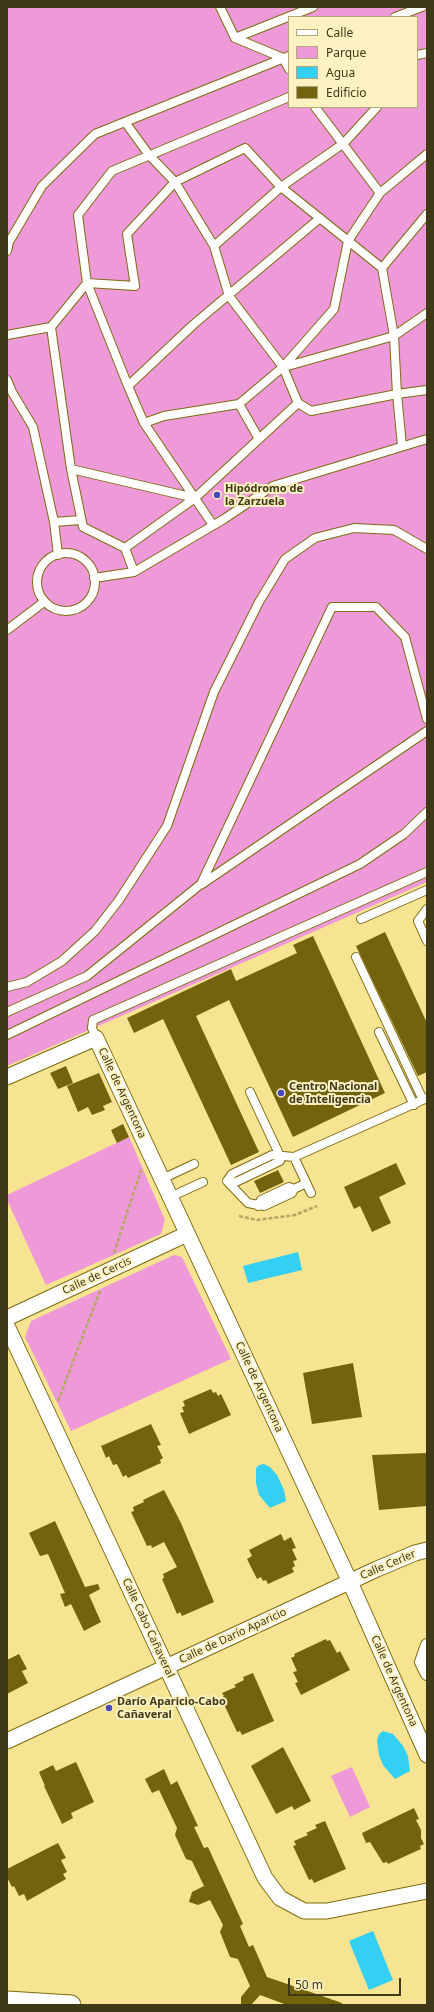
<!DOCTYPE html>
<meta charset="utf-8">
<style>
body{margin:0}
#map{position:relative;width:434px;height:2012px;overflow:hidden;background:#f6e492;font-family:"Noto Sans",sans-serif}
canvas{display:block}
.frame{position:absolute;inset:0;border:8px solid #403917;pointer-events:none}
.legend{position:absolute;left:288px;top:16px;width:130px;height:92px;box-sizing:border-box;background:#fbf1c1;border:1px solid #b0a77d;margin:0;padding:5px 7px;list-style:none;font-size:12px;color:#403917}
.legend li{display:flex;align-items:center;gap:8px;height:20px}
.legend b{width:20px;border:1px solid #b0a77d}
.scale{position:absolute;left:288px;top:1978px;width:113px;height:18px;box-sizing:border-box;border:2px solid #403917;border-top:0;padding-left:5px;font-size:12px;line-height:14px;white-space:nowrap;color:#403917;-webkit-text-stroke:3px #fbf1c1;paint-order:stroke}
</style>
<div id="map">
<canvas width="434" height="2012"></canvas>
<div class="frame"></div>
<ul class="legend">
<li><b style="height:5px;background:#fff"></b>Calle</li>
<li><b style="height:11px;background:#ee9ad8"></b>Parque</li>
<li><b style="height:11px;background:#33d0f3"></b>Agua</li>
<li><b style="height:11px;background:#73630d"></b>Edificio</li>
</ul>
<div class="scale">50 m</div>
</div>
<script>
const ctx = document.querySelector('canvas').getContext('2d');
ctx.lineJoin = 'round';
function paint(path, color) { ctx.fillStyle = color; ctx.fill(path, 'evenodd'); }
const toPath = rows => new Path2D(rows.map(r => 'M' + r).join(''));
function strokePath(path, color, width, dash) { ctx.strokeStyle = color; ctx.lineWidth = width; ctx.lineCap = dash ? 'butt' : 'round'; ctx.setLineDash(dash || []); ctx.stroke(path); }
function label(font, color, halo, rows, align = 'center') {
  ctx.font = font + ' "Noto Sans",sans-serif'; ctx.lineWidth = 4; ctx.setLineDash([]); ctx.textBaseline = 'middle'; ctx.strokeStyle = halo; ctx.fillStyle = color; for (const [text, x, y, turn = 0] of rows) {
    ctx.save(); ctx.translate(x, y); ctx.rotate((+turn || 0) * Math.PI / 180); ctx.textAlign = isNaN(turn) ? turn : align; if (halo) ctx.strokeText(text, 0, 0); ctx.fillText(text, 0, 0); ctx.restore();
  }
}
const green = toPath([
 [7,7,427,7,427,882,7,1066],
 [289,17,417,17,417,107,289,107],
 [129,1137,165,1220,161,1234,46,1285,7,1200,7,1195],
 [174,1255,182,1257,231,1359,71,1431,25,1337,31,1321],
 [352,1767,370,1807,350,1817,331,1776]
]);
const water = toPath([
 [298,1252,302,1270,248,1283,243,1266],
 [264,1464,270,1467,277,1475,284,1490,286,1501,270,1508,259,1495,256,1483,256,1468,259,1465],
 [383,1731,393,1734,403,1746,408,1756,410,1771,395,1779,383,1765,379,1755,377,1741,379,1734],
 [373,1931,393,1980,369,1990,349,1941]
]);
const building = toPath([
 [385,932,427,1023,427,1072,418,1076,356,946],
 [313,936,385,1093,293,1137,229,1000,196,1016,259,1152,231,1165,163,1019,134,1033,127,1018,231,969,236,981,297,953,293,945],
 [66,1066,73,1083,58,1089,50,1073],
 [99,1073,112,1102,103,1106,105,1110,92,1115,88,1107,78,1112,67,1086],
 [123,1124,129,1137,117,1143,111,1130],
 [396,1163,406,1184,379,1197,391,1223,372,1232,360,1206,354,1209,344,1187],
 [278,1170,284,1182,260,1193,254,1181],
 [353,1363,362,1417,312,1424,303,1373],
 [211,1389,213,1393,216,1392,218,1396,221,1394,231,1415,189,1434,180,1413,184,1412,182,1407,185,1406,183,1401],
 [151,1424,161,1445,157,1446,163,1458,160,1460,161,1463,128,1478,126,1475,123,1477,117,1464,113,1465,109,1456,106,1458,101,1446],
 [427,1453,427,1506,379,1510,372,1455],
 [164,1490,181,1523,214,1602,182,1616,180,1612,177,1614,162,1579,164,1578,163,1574,177,1567,164,1542,152,1548,151,1545,147,1546,131,1512,134,1511,133,1507,144,1502,143,1500],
 [55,1521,85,1587,98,1584,100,1589,89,1595,101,1622,84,1631,71,1604,65,1607,60,1594,65,1593,48,1554,40,1556,29,1533],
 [281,1534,284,1541,291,1537,296,1548,292,1549,297,1560,293,1561,295,1566,292,1568,294,1572,268,1584,266,1580,263,1581,261,1577,257,1579,247,1559,252,1556,249,1550],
 [326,1639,327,1641,330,1640,337,1653,340,1651,350,1670,301,1695,295,1683,298,1682,293,1672,297,1671,291,1658,295,1656,294,1654],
 [19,1654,27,1669,22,1671,28,1683,7,1694,7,1660],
 [253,1673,274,1721,242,1735,240,1731,237,1732,221,1698,224,1696,222,1693,236,1687,234,1685,244,1680,243,1677],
 [283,1747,311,1801,294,1810,292,1806,276,1814,251,1766],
 [76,1762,94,1802,71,1813,73,1818,62,1824,44,1786,45,1786,39,1772,53,1765,56,1771],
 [164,1769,171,1785,177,1781,198,1826,194,1827,204,1848,208,1847,243,1924,240,1926,249,1947,253,1945,267,1977,342,2003,342,2005,287,2005,260,1995,251,2005,241,2005,241,1997,250,1986,238,1959,230,1957,220,1932,223,1925,210,1900,198,1905,189,1902,192,1892,204,1886,192,1861,186,1859,175,1835,177,1828,159,1790,152,1793,145,1779],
 [414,1808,419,1819,416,1820,421,1830,421,1838,424,1844,420,1846,421,1849,388,1864,387,1862,383,1863,370,1842,366,1843,362,1833],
 [325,1821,346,1869,314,1883,312,1879,309,1880,293,1846,296,1845,294,1841,308,1835,306,1833,317,1828,315,1825],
 [58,1843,66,1858,61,1860,67,1872,63,1874,66,1879,27,1901,24,1894,19,1896,14,1886,12,1887,7,1877,7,1869]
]);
const path = toPath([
 [239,1216,257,1220,295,1215,317,1206],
 [114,1253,141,1170],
 [58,1401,100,1291]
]);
const service = toPath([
 [220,7,235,38,283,58,289,69],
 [395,17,422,7],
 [235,38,313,7],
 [417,55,427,53],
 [289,97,112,171,78,215,87,283,135,286,127,234,175,182,245,148,281,187,344,143,377,107],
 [315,107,380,193,427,154],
 [125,122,149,155,175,182,214,246,281,187,382,268,427,214],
 [320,218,194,324,128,386,144,423,164,416,239,404,283,367,334,309,348,241,380,193],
 [214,246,229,296,283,367,298,403,311,411,397,394,402,446],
 [7,251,9,242,42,186,95,134,289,56],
 [427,313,394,336,397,394,427,390],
 [7,335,51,327],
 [284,367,394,336,382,268],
 [7,380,12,392,33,427,54,522,58,555],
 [128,386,87,283,51,327,71,469,195,498,298,403],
 [239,404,259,439],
 [144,423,213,525],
 [71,469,83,527,125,548,195,498],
 [54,522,81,520],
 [125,548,134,572],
 '37 582a29 29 0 1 1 58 0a29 29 0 1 1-58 0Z',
 [94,578,134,572,224,519,273,486,427,439],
 [7,630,44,602],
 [202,884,427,731],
 [427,909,418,921,427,941],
 [361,919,427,890],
 [356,957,423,1100],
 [7,987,27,982,62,961,95,931,119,900,167,826,214,692,259,602,285,559,315,538,354,528,394,530,427,549],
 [7,1012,87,976,201,884,332,607,376,607,405,637,427,719],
 [379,1032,414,1105],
 [7,1035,360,864,404,834,427,812],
 [96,1038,92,1028,93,1020,427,872],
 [294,1157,311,1193],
 [162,1179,194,1164],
 [227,1181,232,1174,272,1155,294,1157,427,1098],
 [227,1181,236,1182,280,1161,280,1156,250,1092],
 [227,1181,248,1203,264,1206,292,1193,294,1189,306,1183],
 [170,1197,203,1182],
 [258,1206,261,1200,289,1187,294,1189]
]);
const pedestrian = toPath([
 [427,1645,421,1662,427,1674]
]);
const minor = toPath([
 [7,1077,96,1038,350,1582,427,1755],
 [7,1318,187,1234],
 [7,1326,265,1878,280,1898,304,1911,327,1911,427,1891],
 [7,1741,377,1569,415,1553,427,1550]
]);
const tertiary = toPath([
 [7,2001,71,2005]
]);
const markers = [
 [217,495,4,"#4848bd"],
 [281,1093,4,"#4848bd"],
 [109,1708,4,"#4848bd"]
];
const poiNames = [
 ["Hipódromo de",225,489],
 ["la Zarzuela",225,502],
 ["Centro Nacional",289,1087],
 ["de Inteligencia",289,1100],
 ["Darío Aparicio-Cabo",117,1702],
 ["Cañaveral",117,1715]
];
const streetNames = [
 ["Calle de Argentona",122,1093,65],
 ["Calle de Cercis",97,1276,-25],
 ["Calle de Argentona",259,1387,65],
 ["Calle Cerler",388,1565,-23],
 ["Calle Cabo Cañaveral",148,1628,65],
 ["Calle de Darío Aparicio",233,1636,-25],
 ["Calle de Argentona",394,1681,66]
];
paint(green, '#ee9ad8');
paint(water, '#33d0f3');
paint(building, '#73630d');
strokePath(service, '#7d6b11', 10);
strokePath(pedestrian, '#7d6b11', 14);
strokePath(minor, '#7d6b11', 17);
strokePath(tertiary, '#7d6b11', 21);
strokePath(path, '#b4a665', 2.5, [4, 2]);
strokePath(service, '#fff', 8);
strokePath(pedestrian, '#fff', 12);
strokePath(minor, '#fff', 15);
strokePath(tertiary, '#fff', 19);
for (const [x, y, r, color] of markers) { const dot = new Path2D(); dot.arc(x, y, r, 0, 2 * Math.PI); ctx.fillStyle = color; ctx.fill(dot); strokePath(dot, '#fbf1c1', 1.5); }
label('bold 11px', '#403917', '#fbf1c1', poiNames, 'left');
label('11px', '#403917', '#fbf1c1', streetNames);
</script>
